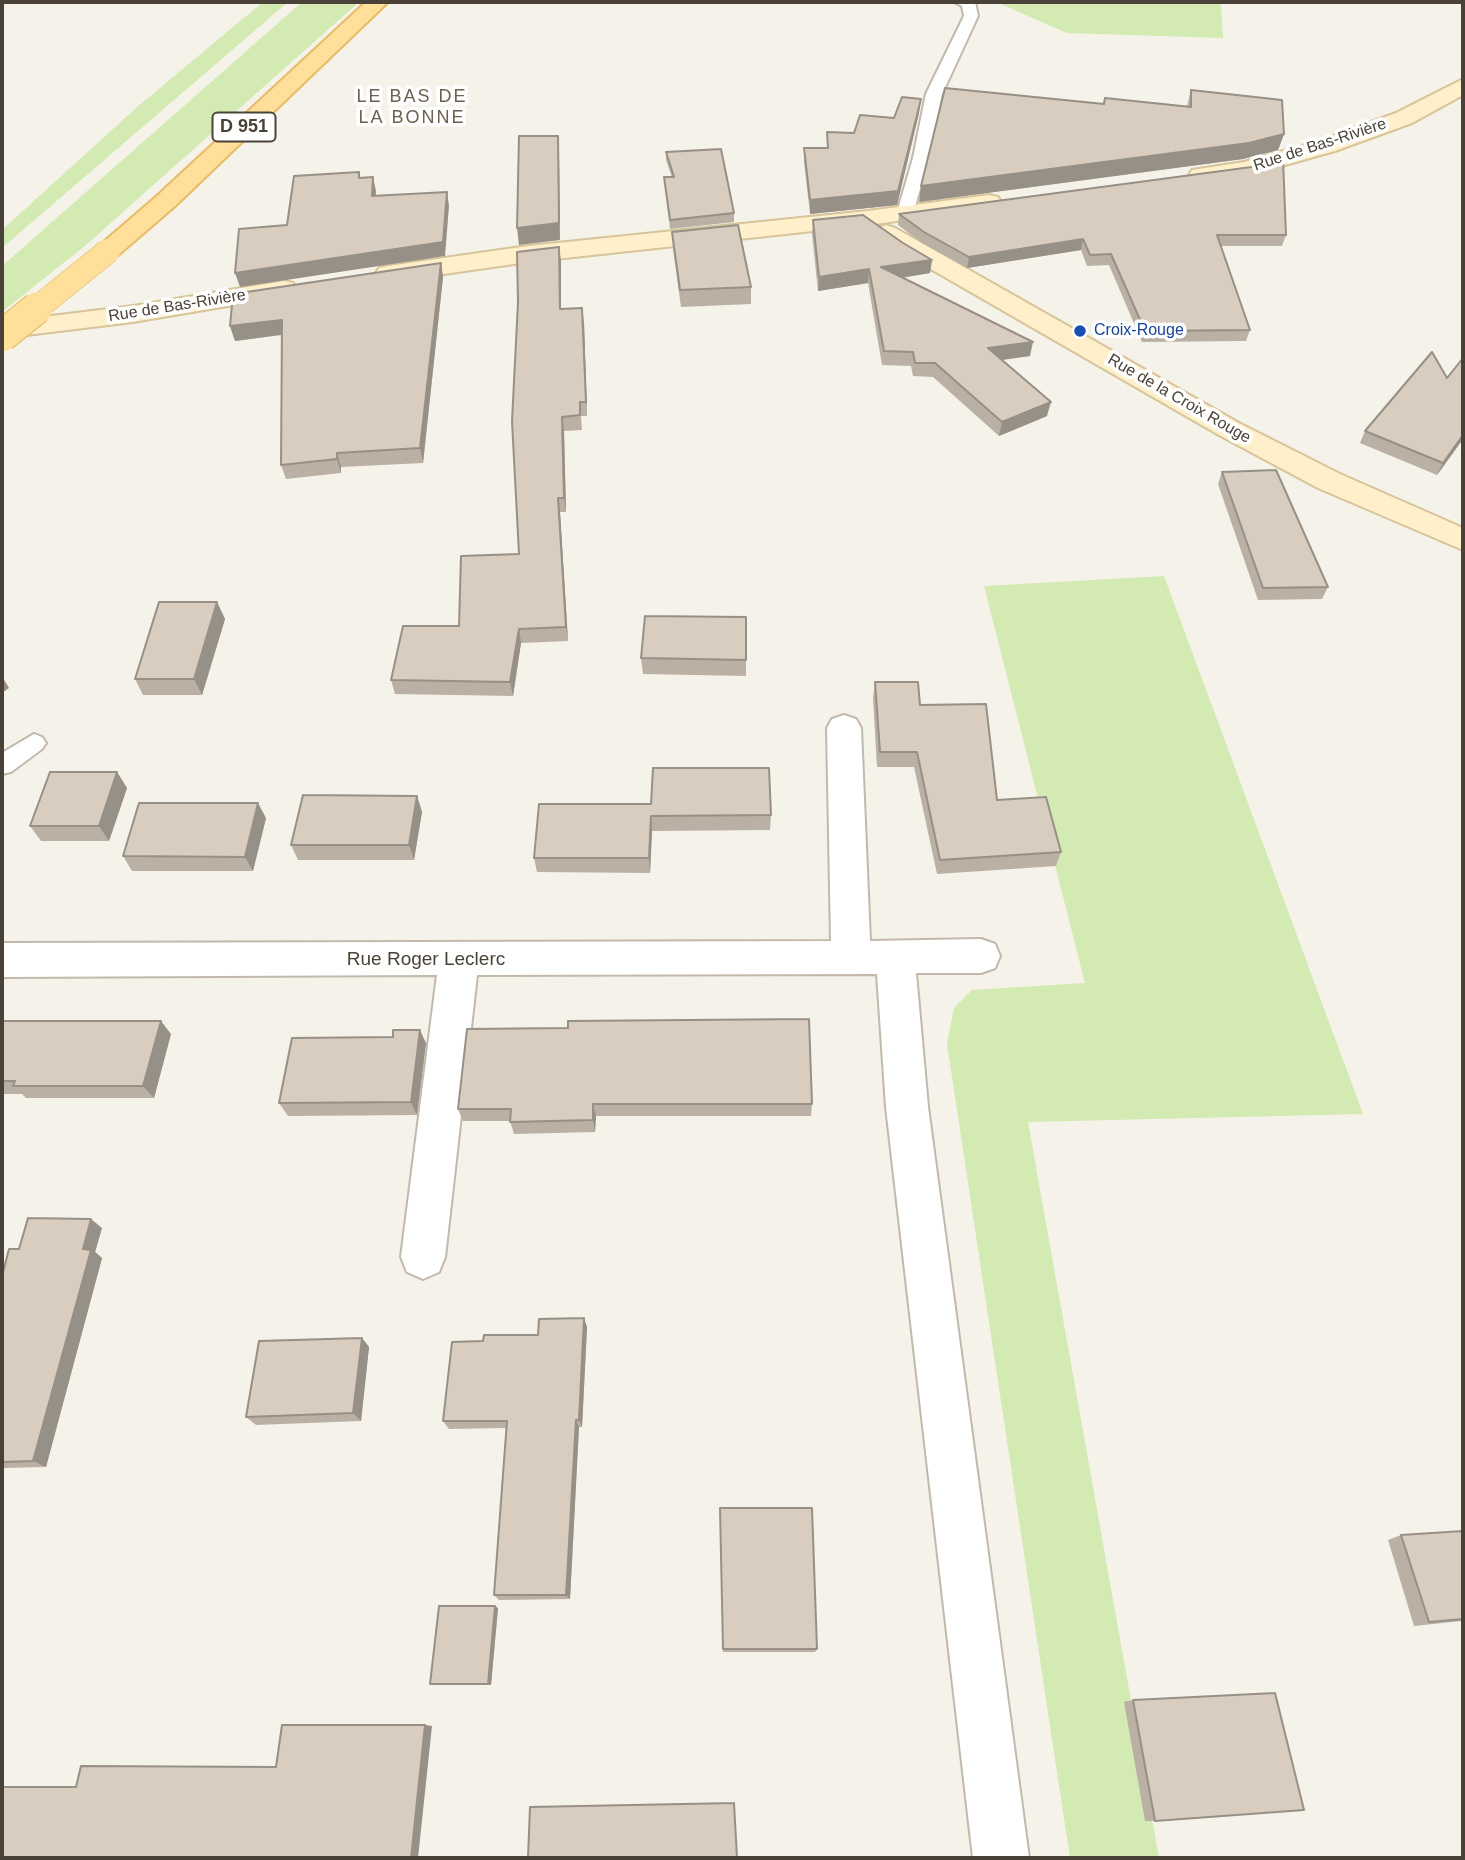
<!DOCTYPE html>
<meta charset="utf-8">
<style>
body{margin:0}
#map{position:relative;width:1465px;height:1860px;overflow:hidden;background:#f5f2ea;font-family:Arial,sans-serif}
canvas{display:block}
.frame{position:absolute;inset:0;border:4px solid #4a4238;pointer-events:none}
</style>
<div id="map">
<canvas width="1465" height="1860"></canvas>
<div class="frame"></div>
</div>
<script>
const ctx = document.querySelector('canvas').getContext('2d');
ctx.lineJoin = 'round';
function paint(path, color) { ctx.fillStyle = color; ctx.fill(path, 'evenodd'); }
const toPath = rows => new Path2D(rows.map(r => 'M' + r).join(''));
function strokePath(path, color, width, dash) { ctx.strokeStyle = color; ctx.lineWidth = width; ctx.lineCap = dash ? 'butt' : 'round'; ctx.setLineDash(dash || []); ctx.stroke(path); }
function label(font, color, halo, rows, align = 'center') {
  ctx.font = font + ' Arial,sans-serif'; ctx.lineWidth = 7; ctx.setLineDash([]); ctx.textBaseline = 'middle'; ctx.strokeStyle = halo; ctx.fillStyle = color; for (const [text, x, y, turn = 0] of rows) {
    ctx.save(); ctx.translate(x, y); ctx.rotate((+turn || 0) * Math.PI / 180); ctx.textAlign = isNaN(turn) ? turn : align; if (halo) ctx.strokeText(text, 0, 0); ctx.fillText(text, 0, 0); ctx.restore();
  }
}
const green = toPath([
 [263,2,288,2,2,248,2,230,136,108],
 [302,2,359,2,86,245,2,312,2,266],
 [996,2,1221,2,1223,38,1067,33],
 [1164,576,1363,1114,1028,1122,1159,1858,1070,1858,947,1044,954,1008,972,990,1085,983,984,586]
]);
const lane = toPath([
 [954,2,975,2,978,16,942,94,929,158,913,213,905,218,897,213,913,158,926,94,964,16,962,6,954,2],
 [34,734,42,737,46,743,42,749,11,772,2,774,2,753,34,734]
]);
const street = toPath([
 [844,715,856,719,861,728,870,941,981,939,995,944,1000,956,995,968,981,973,916,973,928,1107,1029,1858,973,1858,886,1107,877,974,477,975,445,1257,439,1272,423,1279,407,1272,401,1257,437,975,2,977,2,943,831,941,827,728,832,719,844,715]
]);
const secondary = toPath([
 [1463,79,1463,95,1412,123,1335,151,1246,176,1201,182,1192,180,1189,175,1192,170,1244,162,1319,141,1396,113,1463,79],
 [989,195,998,197,1001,202,998,207,868,225,528,262,388,282,379,280,375,274,379,268,388,266,528,246,868,211,989,195],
 [886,225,895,228,1239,423,1340,474,1463,528,1463,550,1318,488,1219,435,877,238,873,233,877,228,886,225],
 [284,281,293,283,297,289,293,295,133,322,2,338,2,322,133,306,284,281]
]);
const primary = toPath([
 [366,2,388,2,175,206,117,256,108,259,99,256,95,251,99,246,157,196,366,2]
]);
const primaryBridgeFar1 = toPath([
 [35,310,108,251]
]);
const primaryBridge = toPath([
 [2,336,37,308]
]);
const wall = toPath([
 [1191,90,1284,134,1278,150,1243,159,919,202,1103,104,1105,98,1187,106],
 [919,113,897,205,810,214,804,162,804,148,827,148,827,132,854,133,894,118],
 [666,152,734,213,734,222,670,229,664,177,672,177,666,160],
 [899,214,1286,235,1282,246,1221,246,1250,330,1246,341,1142,342,1109,265,1087,266,1081,250,967,268,922,243,898,225],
 [813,220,903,243,932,260,930,273,902,278,1030,356,1002,360,1047,416,999,436,933,377,913,376,911,366,882,365,868,283,818,291,812,234],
 [672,232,751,287,751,304,681,307,673,249],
 [561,261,561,309,584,323,587,416,581,416,582,430,564,431,566,512,560,512,568,641,521,643,513,696,395,694,391,680,459,626,519,554,518,302],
 [441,263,443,277,423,463,341,467,341,473,286,479,281,465,282,335,235,341,230,326],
 [1365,431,1463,439,1437,475,1360,443],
 [1222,472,1328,587,1322,599,1258,600,1218,484],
 [217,602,225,619,202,695,143,695,135,679],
 [746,617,746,676,643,674,641,658],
 [875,682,920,705,997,800,1061,852,1056,866,937,874,914,767,877,767,873,698],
 [117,772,127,788,109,841,41,841,30,826],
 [417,796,422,812,414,860,298,860,291,845],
 [539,804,771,815,770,830,652,831,650,873,537,872,534,858],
 [266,818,253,871,132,871,123,856],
 [2,1021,171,1034,154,1098,26,1098,22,1094,2,1094],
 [467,1029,812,1104,811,1116,596,1116,595,1132,514,1134,510,1121,463,1121,458,1109],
 [393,1037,426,1043,417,1115,288,1116,279,1103],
 [102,1228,95,1252,102,1258,46,1467,2,1468,2,1276,19,1249],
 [584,1318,587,1327,582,1427,579,1427,570,1599,499,1600,494,1595,506,1428,449,1429,443,1421,483,1341,538,1335],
 [362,1338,369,1347,361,1421,256,1425,246,1417],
 [720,1508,817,1649,815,1652,723,1652],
 [1463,1531,1463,1626,1462,1621,1414,1626,1388,1540,1401,1535],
 [498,1608,491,1685,434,1685,430,1684],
 [1133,1700,1155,1821,1145,1821,1124,1702]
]);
const shadedWall = toPath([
 [921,99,919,113,897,205,810,214,810,200],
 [1284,134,1278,150,1243,159,919,202,921,186],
 [558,136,559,152,560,240,519,245,517,228],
 [373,177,376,191,375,210,372,196],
 [447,192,449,206,445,256,240,287,235,273],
 [1083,239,1081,250,967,268,969,257],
 [559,247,561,261,561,324,560,309],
 [932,260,930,273,880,281,881,267],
 [441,263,443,277,423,463,420,448],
 [869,269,868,283,818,291,819,277],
 [582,308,584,323,587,416,586,402],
 [282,320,286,334,235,341,230,326],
 [1033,342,1030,356,986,362,988,348],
 [1051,402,1047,416,999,436,1002,422],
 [562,417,564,431,566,512,564,498],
 [1463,435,1463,439,1437,475,1443,463],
 [337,453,341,467,341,473,337,459],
 [558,498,560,512,568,641,566,627],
 [217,602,225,619,202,695,194,679],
 [519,629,521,643,513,696,510,682],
 [2,676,9,688,2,693],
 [117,772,127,788,109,841,99,826],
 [417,796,422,812,414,860,409,845],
 [258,803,266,818,253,871,245,857],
 [651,816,652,831,650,873,649,858],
 [161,1021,171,1034,154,1098,143,1086],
 [420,1030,426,1043,417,1115,411,1102],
 [593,1104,596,1116,595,1132,593,1120],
 [91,1219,102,1228,95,1252,102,1258,46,1467,33,1461,83,1249],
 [584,1318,587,1327,582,1427,579,1420],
 [362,1338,369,1347,361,1421,353,1413],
 [576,1420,579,1427,570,1599,566,1595],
 [495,1606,498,1608,491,1685,488,1684],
 [425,1725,432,1726,418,1858,411,1858]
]);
const building = toPath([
 [945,88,1104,104,1105,98,1191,107,1191,90,1282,100,1284,134,1249,143,921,186,945,88],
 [902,97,921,99,898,191,810,200,804,148,828,148,827,132,854,133,860,115,894,118,902,97],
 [519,136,558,136,559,223,517,228,519,136],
 [721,149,734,213,670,220,664,177,674,177,666,152,721,149],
 [1283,159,1286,235,1217,235,1250,330,1145,331,1111,254,1090,255,1083,239,969,257,924,232,899,214,1259,166,1283,159],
 [359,172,359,178,373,177,372,196,447,192,443,242,235,273,239,229,287,225,294,176,359,172],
 [863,215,903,243,932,260,881,267,1033,342,988,348,1051,402,1002,422,935,363,915,363,913,352,884,351,869,269,819,277,813,220,863,215],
 [738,225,751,287,680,290,672,232,738,225],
 [559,247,560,309,582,308,586,402,580,402,580,415,562,417,564,498,558,498,566,627,519,629,510,682,391,680,403,626,459,626,461,556,519,554,512,421,518,302,517,252,559,247],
 [441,263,420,448,337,453,337,459,281,465,282,320,230,326,233,294,441,263],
 [1432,352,1447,378,1463,358,1463,435,1443,463,1365,431,1432,352],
 [1276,470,1328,587,1263,588,1222,472,1276,470],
 [159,602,217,602,194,679,135,679,159,602],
 [645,616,746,617,746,660,641,658,645,616],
 [875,682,918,682,920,705,986,704,997,800,1046,797,1061,852,940,860,917,752,880,752,875,682],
 [653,768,769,768,771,815,651,816,649,858,534,858,539,804,651,804,653,768],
 [50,772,117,772,99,826,30,826,50,772],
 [303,795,417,796,409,845,291,845,303,795],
 [139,803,258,803,245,857,123,856,139,803],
 [809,1019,812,1104,593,1104,593,1120,510,1122,511,1109,458,1109,467,1029,568,1028,568,1021,809,1019],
 [2,1021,161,1021,143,1086,13,1086,15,1081,2,1081,2,1021],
 [393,1030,420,1030,411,1102,279,1103,292,1038,393,1037,393,1030],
 [28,1218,91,1219,83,1249,91,1250,33,1461,2,1462,2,1276,9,1249,19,1249,28,1218],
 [584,1318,579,1420,576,1420,566,1595,494,1595,507,1421,443,1421,452,1342,483,1341,484,1335,538,1335,539,1319,584,1318],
 [362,1338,353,1413,246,1417,259,1341,362,1338],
 [720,1508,812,1508,817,1649,723,1649,720,1508],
 [1463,1531,1463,1619,1429,1622,1401,1535,1463,1531],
 [439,1606,495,1606,488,1684,430,1684,439,1606],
 [1275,1693,1304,1810,1155,1821,1133,1700,1275,1693],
 [282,1725,425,1725,411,1858,2,1858,2,1787,76,1787,81,1766,276,1767,282,1725],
 [734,1803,737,1858,528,1858,530,1807,734,1803]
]);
const markers = [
 [1080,331,7,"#1a4fb4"]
];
const farStreetnames = [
 ["Rue de Bas-Rivière",1320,145,-18],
 ["Rue de Bas-Rivière",177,306,-9],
 ["Rue de la Croix Rouge",1179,399,30]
];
const farTransitnames = [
 ["Croix-Rouge",1094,331]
];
const farNeighbourhoodnames = [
 ["LE BAS DE",412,97],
 ["LA BONNE",412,118]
];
const shields = [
 [244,127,63]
];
const shieldNames = [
 ["D 951",244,127]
];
const streetNames = [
 ["Rue Roger Leclerc",426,960]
];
paint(green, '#d3eab2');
strokePath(lane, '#c2b9ac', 4);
strokePath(street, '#c2b9ac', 4);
strokePath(secondary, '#d7c499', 4);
strokePath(primary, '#e8bc66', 4);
paint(lane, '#fff');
paint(street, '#fff');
paint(secondary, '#fff0cb');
paint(primary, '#ffdf9a');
strokePath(primaryBridgeFar1, '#e8bc66', 25, []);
strokePath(primaryBridge, '#e8bc66', 33, []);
strokePath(primaryBridgeFar1, '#ffdf9a', 24);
strokePath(primaryBridge, '#ffdf9a', 31);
paint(wall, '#bab0a4');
paint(shadedWall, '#979086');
paint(building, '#d8cdbf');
strokePath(building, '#979086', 2);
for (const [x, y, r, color] of markers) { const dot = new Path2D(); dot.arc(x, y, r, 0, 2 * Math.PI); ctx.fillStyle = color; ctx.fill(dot); strokePath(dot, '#fff', 2.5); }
label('16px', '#4a4238', '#fff', farStreetnames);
label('16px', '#164399', '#fff', farTransitnames, 'left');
ctx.letterSpacing = '2px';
label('18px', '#6d604e', '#fff', farNeighbourhoodnames);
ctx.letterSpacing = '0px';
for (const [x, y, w] of shields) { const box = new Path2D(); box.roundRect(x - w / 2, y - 14.5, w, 29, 5); ctx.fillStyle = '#fff'; ctx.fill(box); strokePath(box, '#4a4238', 2); }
label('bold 18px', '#4a4238', null, shieldNames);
label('19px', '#4a4238', '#fff', streetNames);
</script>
